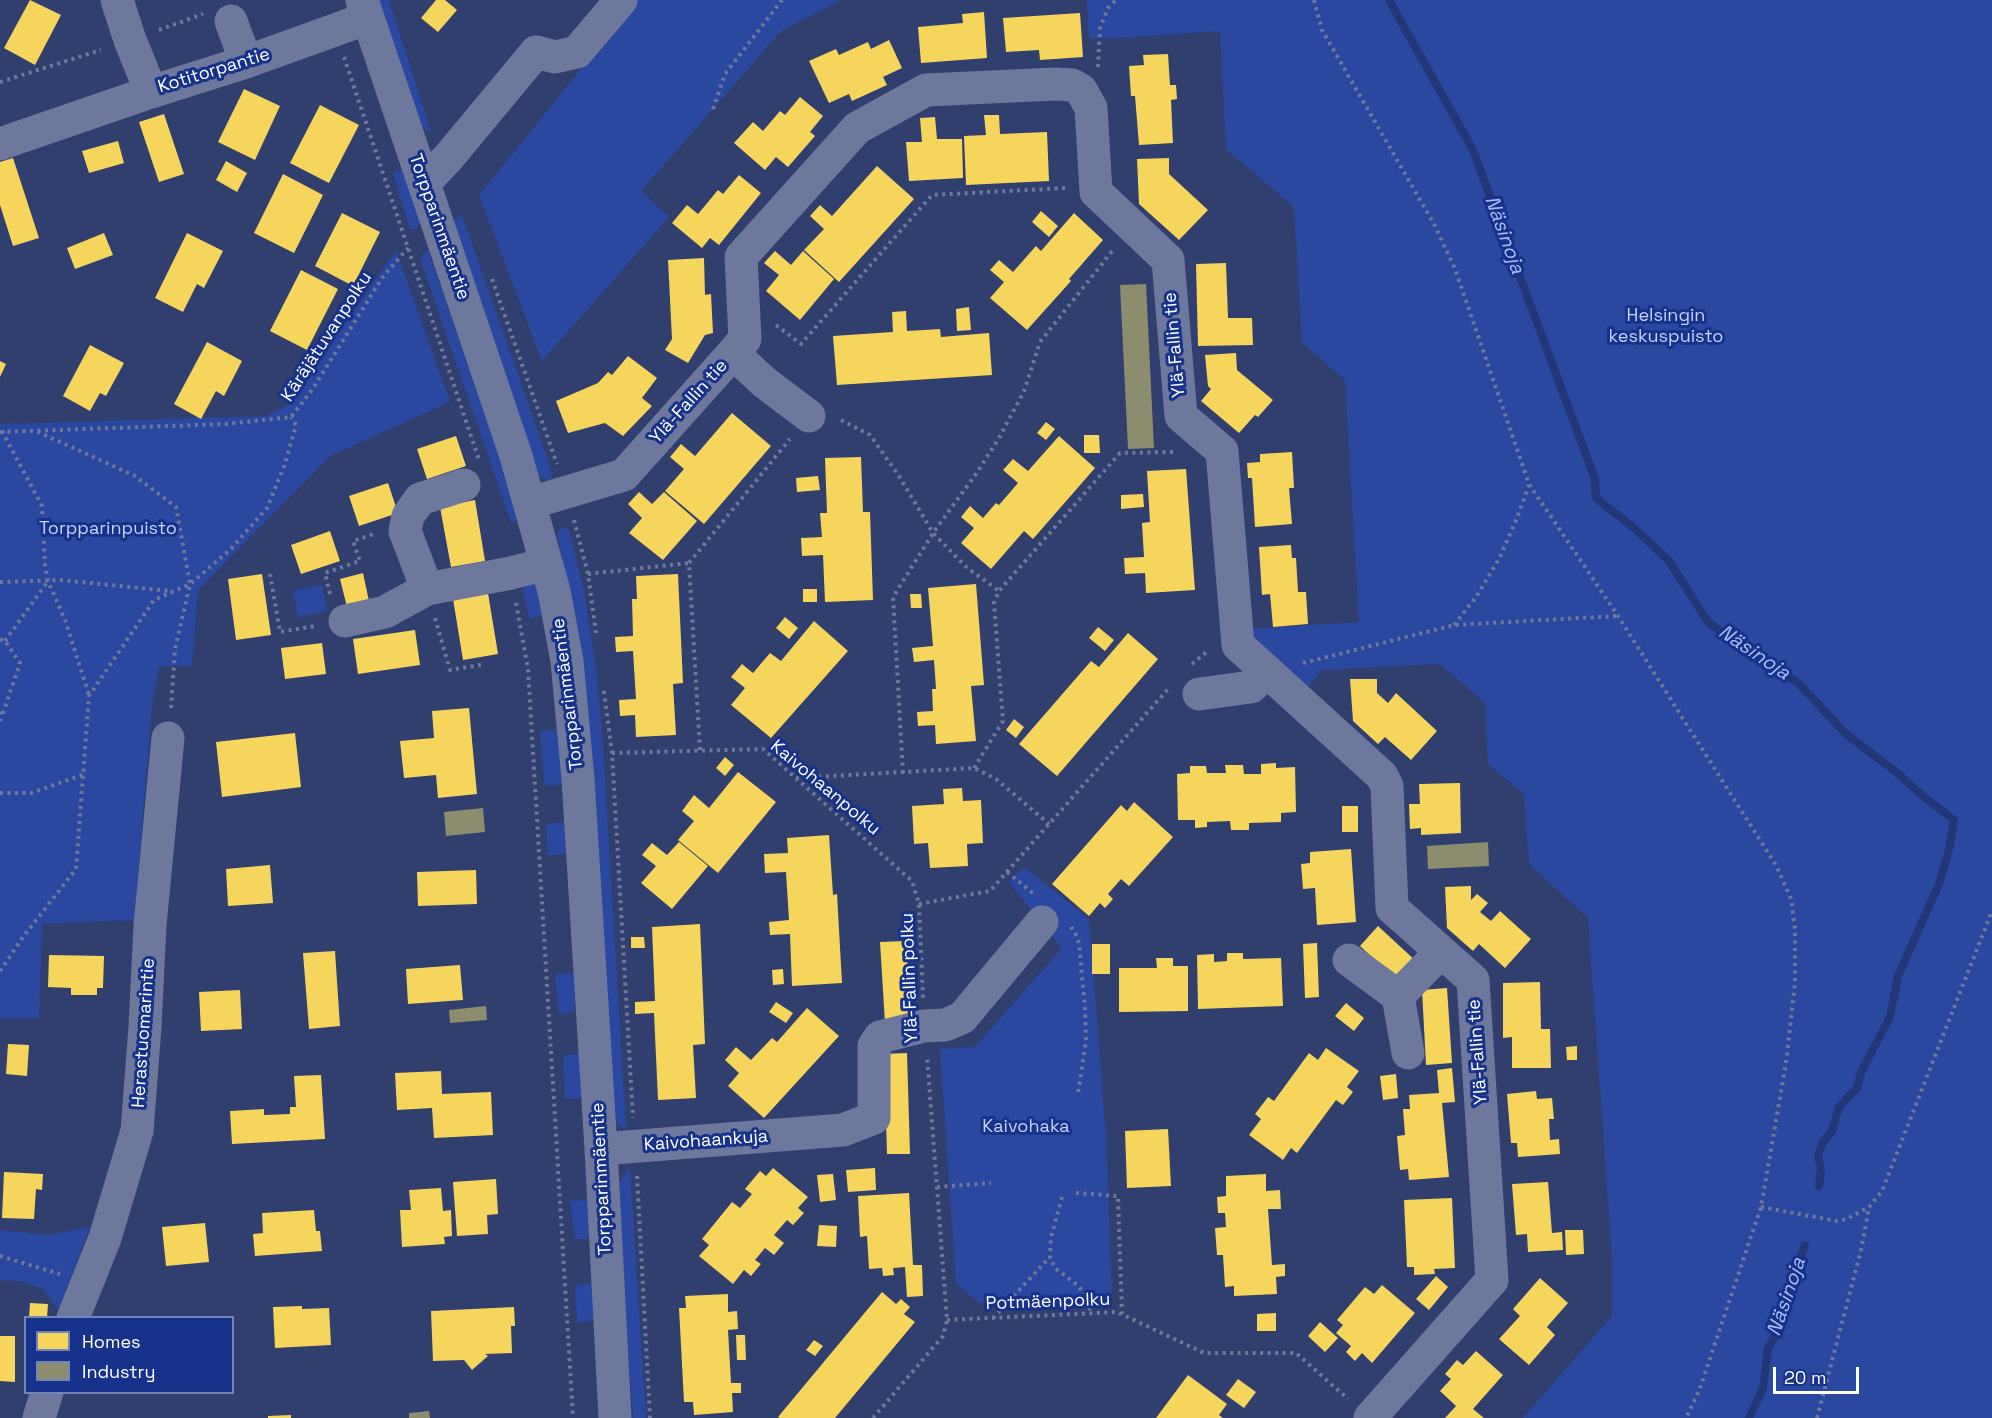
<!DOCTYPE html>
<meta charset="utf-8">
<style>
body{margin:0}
#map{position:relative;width:1992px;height:1418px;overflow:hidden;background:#313f6f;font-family:"Space Grotesk",sans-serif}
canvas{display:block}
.legend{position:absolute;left:24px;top:1316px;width:210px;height:78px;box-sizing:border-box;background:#16328a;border:2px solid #7384b9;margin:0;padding:8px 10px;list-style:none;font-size:18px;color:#fff}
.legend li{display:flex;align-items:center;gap:12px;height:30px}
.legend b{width:30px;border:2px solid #7384b9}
.scale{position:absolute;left:1773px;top:1367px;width:86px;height:27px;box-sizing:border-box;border:3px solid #fff;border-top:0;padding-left:8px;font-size:18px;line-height:21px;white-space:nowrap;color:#fff;-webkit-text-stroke:4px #16328a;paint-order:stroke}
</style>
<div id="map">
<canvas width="1992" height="1418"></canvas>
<ul class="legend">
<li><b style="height:16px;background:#f6d55c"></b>Homes</li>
<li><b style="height:16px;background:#8c8c6e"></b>Industry</li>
</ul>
<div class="scale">20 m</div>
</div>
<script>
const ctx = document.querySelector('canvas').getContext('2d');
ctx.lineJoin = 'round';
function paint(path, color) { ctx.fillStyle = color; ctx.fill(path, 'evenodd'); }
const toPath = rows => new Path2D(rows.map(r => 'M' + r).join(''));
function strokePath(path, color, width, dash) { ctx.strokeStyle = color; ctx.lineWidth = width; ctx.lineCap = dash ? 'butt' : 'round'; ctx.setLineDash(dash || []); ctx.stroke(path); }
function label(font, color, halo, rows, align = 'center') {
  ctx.font = font + ' "Space Grotesk",sans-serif'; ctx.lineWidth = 6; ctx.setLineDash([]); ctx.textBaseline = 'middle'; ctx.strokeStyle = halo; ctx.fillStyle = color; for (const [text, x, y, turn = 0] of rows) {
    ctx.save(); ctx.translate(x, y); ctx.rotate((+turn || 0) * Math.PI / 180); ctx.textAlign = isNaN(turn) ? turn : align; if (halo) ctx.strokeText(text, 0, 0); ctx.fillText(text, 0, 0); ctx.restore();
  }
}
const green = toPath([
 [378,0,389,0,431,132,421,126],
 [637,0,841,0,781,31,641,191,669,217,542,361,479,195],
 [1087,0,1992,0,1992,1418,1523,1418,1612,1316,1612,1258,1588,918,1529,864,1524,794,1488,764,1485,703,1440,664,1322,670,1306,689,1249,639,1249,629,1359,622,1345,380,1302,343,1294,207,1226,149,1220,31,1118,38,1089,38],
 [402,169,420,223,416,229,410,229,393,173],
 [462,215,551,469,552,482,540,477,517,415,454,220],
 [396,250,450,402,330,456,198,590,192,666,159,666,152,708,134,920,42,924,39,1019,0,1018,0,424,266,416,290,404],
 [428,250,521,519,511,522,421,261,423,254],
 [560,528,567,528,569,531,573,546,584,591,596,668,603,745,626,1129,617,1124,608,1054,565,573,557,534],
 [535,573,544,615,529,619,521,577],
 [322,585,327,611,298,617,293,591],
 [540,730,559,730,562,784,552,786,546,785,544,782],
 [564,822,566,854,548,855,546,824],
 [1024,867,1089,919,1106,1135,1112,1295,980,1303,956,1284,940,1049,975,1047,1062,948,1009,882],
 [574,973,575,1004,574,1011,559,1014,555,974],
 [579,1054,582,1098,565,1099,563,1055],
 [630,1167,646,1418,633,1418,617,1186],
 [587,1200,591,1235,587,1239,575,1239,570,1201],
 [90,1227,58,1310,44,1290,25,1282,0,1280,0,1230,48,1235],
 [593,1283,594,1320,580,1323,577,1321,575,1291,577,1285]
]);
const homes = toPath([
 [30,0,61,15,35,65,4,48],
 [436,0,445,0,457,10,438,32,421,18],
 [984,12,987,58,921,63,918,27,963,23,962,14],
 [1080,13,1083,57,1040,60,1039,50,1006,52,1003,18],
 [889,40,902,68,883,77,887,85,852,101,849,94,829,103,809,61,836,49,839,55,868,42,871,49],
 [1168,54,1170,85,1176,85,1177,99,1171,100,1173,143,1139,145,1135,96,1131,96,1129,66,1144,65,1143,55],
 [244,89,280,106,255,160,218,142],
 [800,97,823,116,810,132,815,136,788,167,776,157,765,170,734,143,753,122,763,131,780,111,785,115],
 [320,105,359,125,329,183,290,163],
 [164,114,184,174,159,182,139,122],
 [984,115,999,115,1000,134,1047,132,1049,181,966,185,964,136,986,135],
 [935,117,937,139,962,139,963,178,909,181,906,142,922,142,920,118],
 [118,141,124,163,89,173,82,151],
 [13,158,39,238,13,246,0,205,0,162],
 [1169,158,1169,174,1208,210,1179,240,1139,204,1137,159],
 [226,161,247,173,237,192,216,180],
 [877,166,914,199,839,282,804,250,824,229,810,216,820,205,832,216],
 [283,174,323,195,294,253,254,233],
 [739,175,761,193,719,245,710,238,702,248,672,223,687,205,698,214,718,190,723,194],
 [1041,211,1058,226,1049,237,1032,222],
 [342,213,380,232,353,286,315,266],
 [1074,213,1103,240,1069,279,1071,281,1027,330,990,298,1004,282,990,270,999,260,1013,272,1036,246,1041,251],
 [104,233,113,255,75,269,67,248],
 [187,233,223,251,204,288,197,284,183,312,155,298],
 [775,251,791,265,803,251,834,279,800,320,766,291,779,275,764,263],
 [704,258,705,295,711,294,713,333,705,335,688,363,665,350,672,339,668,260],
 [1226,263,1228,318,1252,318,1253,345,1198,346,1196,264],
 [301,270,338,289,307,350,270,331],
 [969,307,971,330,957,331,956,309],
 [906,311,907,331,940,329,941,337,989,333,992,375,837,385,833,336,893,332,892,312],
 [207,342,242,361,224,396,216,391,201,419,174,404],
 [90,345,124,363,106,396,100,393,90,411,63,396],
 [1236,353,1237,370,1273,400,1258,417,1255,415,1239,433,1201,401,1211,389,1208,386,1205,355],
 [628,356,657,378,642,398,652,406,623,436,605,423,568,433,556,401,598,383,608,372,612,375],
 [0,361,6,364,0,377],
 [732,413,771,446,704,524,665,491,684,469,670,457,681,444,695,456],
 [1046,422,1055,429,1046,440,1037,433],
 [1084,435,1099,435,1100,453,1084,453],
 [456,436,466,466,427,479,417,449],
 [1059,436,1095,468,1033,539,1024,531,991,569,961,543,974,528,961,517,970,506,983,518,996,503,999,505,1018,483,1003,470,1013,459,1028,471],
 [1292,452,1294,488,1289,488,1292,524,1255,527,1252,478,1248,478,1247,463,1260,462,1260,454],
 [861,457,863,512,870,512,873,600,825,602,823,555,802,556,801,538,822,537,820,513,827,513,825,458],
 [1186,469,1195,590,1146,593,1145,573,1125,574,1124,558,1144,557,1142,523,1150,522,1147,471],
 [818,476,820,490,797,492,796,478],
 [388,483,398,513,359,526,349,496],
 [639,492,652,504,664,492,697,521,663,560,629,533,642,518,628,504],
 [1143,494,1144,507,1121,509,1121,495],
 [475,500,485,561,451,567,440,507],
 [330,531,340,561,301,574,291,545],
 [1291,545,1292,558,1296,558,1298,592,1306,592,1308,624,1273,627,1270,594,1262,595,1259,547],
 [363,573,370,606,348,611,340,579],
 [262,574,271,635,236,640,228,579],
 [678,574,683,683,673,684,676,735,636,737,635,715,620,716,619,700,636,699,633,651,616,652,615,637,633,636,632,599,637,599,636,576],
 [976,584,984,685,971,686,976,741,936,744,935,725,918,726,917,712,933,711,932,689,936,689,934,660,914,662,912,648,933,646,928,588],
 [803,589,817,589,817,602,803,602],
 [488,593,498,654,463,660,453,599],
 [910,594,921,594,922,608,911,608],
 [785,617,798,628,789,639,776,628],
 [814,621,848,651,771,738,731,705,745,688,731,677,742,664,753,673,770,653,781,661],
 [1098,627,1114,640,1105,651,1089,638],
 [415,630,420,665,358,674,353,639],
 [1128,633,1158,659,1057,776,1019,744,1091,661,1099,667],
 [322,643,326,674,285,679,281,648],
 [1350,679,1377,679,1377,693,1388,703,1396,693,1437,731,1411,760,1385,737,1378,744,1353,721],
 [469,708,477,794,438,798,436,775,404,778,400,741,434,738,432,711],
 [1014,719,1024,727,1016,738,1006,730],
 [295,733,301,787,222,797,216,742],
 [725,757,734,765,725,776,716,768],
 [1276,763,1276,768,1295,767,1296,812,1281,813,1281,822,1249,823,1249,830,1231,830,1230,821,1207,822,1207,827,1195,828,1195,820,1178,820,1177,774,1190,773,1190,766,1206,766,1207,773,1226,773,1225,765,1243,765,1244,774,1261,774,1261,764],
 [738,772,776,802,718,873,678,840,694,821,682,811,694,795,709,808],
 [1460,783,1461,833,1421,835,1421,828,1410,829,1409,804,1420,804,1419,784],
 [962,788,963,801,981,800,983,843,967,844,968,866,930,868,928,843,914,844,912,806,944,804,943,789],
 [1134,802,1173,837,1129,886,1121,879,1108,894,1113,899,1105,908,1100,903,1089,916,1052,884,1121,805,1127,811],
 [1342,806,1358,806,1358,832,1342,832],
 [829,835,833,895,837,894,842,983,792,986,790,934,770,935,769,922,789,920,786,872,765,873,764,854,788,853,787,838],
 [679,842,708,866,672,909,641,883,656,866,642,855,652,843,667,855],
 [1351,849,1356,922,1317,925,1315,888,1303,889,1301,864,1310,863,1310,852],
 [270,865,273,903,228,906,226,869],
 [476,870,477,904,418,906,417,872],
 [1471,886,1471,900,1477,894,1488,903,1480,912,1491,921,1500,911,1531,939,1505,968,1479,944,1473,951,1447,928,1445,887],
 [700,924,705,1044,693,1045,696,1098,658,1100,654,1013,635,1014,635,1002,655,1001,652,927],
 [1378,926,1417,962,1399,982,1360,946],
 [631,937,644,937,645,948,631,948],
 [906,941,911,1021,885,1023,880,942],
 [1317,943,1319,997,1305,998,1303,944],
 [1092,944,1110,944,1110,974,1092,974],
 [335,951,340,1026,309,1029,303,953],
 [1227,953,1243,953,1243,959,1281,958,1283,1006,1198,1009,1197,955,1214,954,1214,962,1227,961],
 [49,955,104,956,103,988,97,988,97,995,71,995,71,988,48,987],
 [1156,958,1173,958,1173,966,1188,966,1188,1011,1119,1012,1119,968,1157,968],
 [460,965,463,1000,408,1004,406,969],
 [783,969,784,984,773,985,772,970],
 [1540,982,1541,1029,1550,1029,1551,1068,1512,1068,1512,1037,1503,1038,1503,983],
 [1447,988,1452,1063,1426,1065,1422,990],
 [240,990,242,1029,201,1031,199,992],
 [776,1002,793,1013,786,1023,769,1012],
 [1346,1003,1364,1018,1354,1031,1335,1016],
 [807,1008,839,1036,764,1118,728,1086,739,1073,725,1060,736,1047,751,1060,772,1038,777,1042],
 [8,1044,29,1045,27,1076,6,1074],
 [1577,1046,1577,1060,1567,1060,1566,1047],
 [1326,1048,1359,1071,1347,1087,1353,1092,1343,1105,1336,1100,1297,1153,1291,1148,1283,1160,1249,1135,1261,1119,1255,1114,1268,1097,1274,1101,1309,1053,1318,1060],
 [907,1053,910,1154,887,1154,884,1054],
 [1452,1068,1455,1102,1442,1103,1449,1177,1409,1180,1408,1169,1400,1170,1397,1136,1405,1135,1403,1109,1410,1109,1409,1095,1439,1093,1437,1070],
 [441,1071,442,1094,491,1092,493,1135,434,1138,432,1108,397,1110,395,1073],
 [1396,1074,1398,1098,1383,1100,1380,1076],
 [321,1075,325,1139,232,1144,230,1111,264,1109,264,1115,290,1114,290,1107,296,1107,294,1076],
 [1536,1091,1537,1099,1552,1098,1554,1119,1549,1119,1550,1140,1559,1139,1560,1154,1518,1157,1517,1143,1511,1143,1507,1094],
 [1168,1129,1171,1186,1127,1188,1125,1131],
 [773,1168,808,1197,798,1208,804,1213,793,1225,787,1220,774,1235,784,1243,774,1255,765,1248,755,1260,761,1264,751,1276,744,1270,733,1284,699,1256,709,1245,702,1239,732,1202,740,1208,752,1194,745,1189,760,1171,766,1176],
 [875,1168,876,1190,848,1192,846,1170],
 [4,1172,43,1174,42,1190,36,1189,34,1219,2,1218],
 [833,1174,836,1200,820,1202,817,1175],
 [1266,1174,1266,1191,1280,1190,1281,1209,1268,1209,1272,1265,1285,1264,1285,1276,1276,1277,1277,1294,1234,1296,1234,1286,1225,1287,1223,1255,1217,1255,1215,1228,1226,1227,1225,1213,1218,1213,1217,1197,1226,1196,1226,1176],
 [496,1179,498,1214,487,1215,488,1234,457,1236,453,1182],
 [1548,1182,1552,1233,1562,1232,1563,1250,1528,1252,1527,1234,1516,1235,1512,1184],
 [441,1188,443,1211,451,1210,452,1236,444,1237,445,1244,402,1247,400,1210,411,1210,409,1190],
 [909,1193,913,1265,922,1265,923,1296,907,1297,905,1267,893,1268,894,1275,883,1276,882,1268,869,1269,867,1236,860,1237,858,1196],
 [1452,1198,1455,1268,1434,1269,1435,1274,1414,1275,1414,1267,1407,1267,1404,1200],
 [314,1210,316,1231,320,1231,322,1251,255,1256,253,1234,263,1233,262,1213],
 [205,1223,209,1262,166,1266,162,1227],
 [819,1225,837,1226,836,1247,817,1246],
 [1565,1230,1583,1230,1584,1254,1566,1255],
 [1436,1276,1448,1287,1429,1310,1416,1299],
 [1540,1278,1568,1303,1547,1327,1555,1335,1529,1365,1499,1339,1520,1316,1513,1309],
 [1382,1285,1415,1313,1372,1363,1362,1353,1355,1361,1346,1352,1351,1346,1336,1333,1343,1325,1337,1320,1365,1287,1374,1294],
 [882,1292,896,1304,901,1299,910,1307,904,1314,915,1322,835,1418,780,1418,778,1417],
 [728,1294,728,1312,737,1311,738,1329,728,1330,731,1383,741,1383,741,1393,732,1393,733,1412,694,1415,693,1402,684,1402,679,1308,686,1308,685,1296],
 [30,1303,48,1304,47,1318,29,1318],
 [302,1306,302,1309,329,1308,331,1345,275,1348,273,1307],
 [514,1307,515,1326,511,1326,512,1353,485,1354,488,1356,472,1370,464,1360,433,1361,431,1311],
 [1276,1313,1276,1331,1257,1331,1257,1314],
 [1320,1322,1338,1338,1325,1352,1308,1336],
 [736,1335,745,1335,746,1360,737,1360],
 [0,1336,15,1336,15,1382,0,1381],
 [814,1340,823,1346,815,1356,806,1350],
 [1476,1351,1503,1375,1473,1409,1484,1418,1445,1418,1456,1406,1440,1391,1451,1379,1445,1374,1457,1360,1463,1365],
 [1188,1375,1227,1404,1219,1415,1223,1418,1156,1418],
 [1238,1379,1256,1392,1244,1408,1226,1395],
 [291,1415,291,1418,268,1418,268,1416]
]);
const industry = toPath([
 [1146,284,1154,448,1128,449,1120,285],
 [483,808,485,832,446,836,444,812],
 [1488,842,1489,866,1428,869,1427,846],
 [486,1006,487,1020,450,1023,449,1010],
 [429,1411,430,1418,409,1418,409,1413]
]);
const stream = toPath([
 [1389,0,1473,150,1595,479,1596,498,1634,528,1669,561,1708,622,1730,638,1763,657,1800,685,1846,734,1895,771,1924,797,1954,820,1949,850,1939,884,1898,976,1890,1017,1861,1072,1857,1088,1839,1107,1832,1131,1823,1142,1818,1156,1821,1170,1819,1186],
 [1749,1418,1763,1388,1768,1349,1783,1321,1791,1283,1805,1245]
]);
const path = toPath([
 [1314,0,1322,30,1434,224,1455,269,1529,484,1618,616,1777,867,1791,899,1795,929,1795,983,1786,1063,1761,1207,1699,1391,1686,1418],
 [159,30,203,14],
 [344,57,479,460],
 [1098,67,1100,28,1108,8,1116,0],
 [0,82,101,50],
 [713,109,725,74,782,0],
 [492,279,557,464],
 [776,325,801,344,932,195,1066,188],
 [841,420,870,435,899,476,933,533,965,566,999,591],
 [2,431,42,506,45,565,48,581,65,620,89,695],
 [0,432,226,424,291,417,312,390,382,278,408,248],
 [574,520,588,574,596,633],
 [270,574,280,632,315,626],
 [588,574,689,563],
 [0,582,60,580,170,591],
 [330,594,325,573,360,561,353,541,374,534],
 [516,603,528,669,573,1418],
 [435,618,450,670,485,664],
 [1454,625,1476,597,1499,559,1517,518,1529,485],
 [0,639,5,641,20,663,2,716],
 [5,641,48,581],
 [1303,663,1454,625,1617,616],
 [1192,664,1209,650],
 [604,691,612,753,633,1118],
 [171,708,175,649,190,584,231,549,267,508,285,464,296,425,291,417],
 [0,712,2,716,0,721],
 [700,750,689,563,790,439],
 [612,753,763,749,912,881,919,904,923,998],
 [974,768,1003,721,994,603,999,591,1120,453,1175,452],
 [903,773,893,597,933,533,976,474,999,438,1024,391,1040,342,1113,250],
 [796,778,974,768,996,779,1049,824],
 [0,793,31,793,85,774],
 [1007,872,1034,894],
 [919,904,990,891,1168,689],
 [1071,927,1075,932,1079,943,1085,1009,1086,1041,1078,1093],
 [0,971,23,937,76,869,89,696,154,600,190,584,176,507,135,476,36,431],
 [637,1176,650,1418],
 [937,1187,991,1183],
 [1076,1193,1118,1196,1122,1314],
 [1062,1197,1051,1237,1050,1257,1055,1268,1077,1285,1085,1294,1091,1313],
 [1761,1207,1837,1221,1847,1219,1869,1207,1882,1191,1992,911],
 [0,1256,60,1274],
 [993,1318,1050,1257],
 [947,1320,1117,1312,1204,1353,1296,1353,1348,1399],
 [873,1418,943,1336,947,1320,927,1056],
 [1817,1418,1861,1250,1869,1208]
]);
const minor = toPath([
 [117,0,130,40,151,92,246,62,368,18],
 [362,0,516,456,554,591,567,661,578,779,601,1149,615,1418],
 [231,21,246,62],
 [0,144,151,92],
 [424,183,448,158,536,52,555,57,577,52,621,0],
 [733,353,764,382,809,416],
 [530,503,624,475,733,353,745,339,741,257,857,128,926,90,1055,84,1072,85,1081,90,1091,108,1096,192,1168,260,1181,416,1222,451,1238,645,1382,776,1387,786,1392,908,1473,980,1492,1280,1370,1418],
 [427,589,405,531,408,516,420,499,464,485],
 [345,621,385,612,427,589,511,573,546,564],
 [1199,694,1251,687,1267,671],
 [1349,960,1398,996,1408,1053],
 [1398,996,1441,952],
 [601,1149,843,1130,874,1118,874,1046,880,1037,924,1026,945,1025,962,1018,1042,922],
 [73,1318,105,1238,137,1131,145,1027,150,925,168,738],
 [39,1418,47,1392]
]);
const streetNames = [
 ["Kotitorpantie",214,71,-17],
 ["Torpparinmäentie",439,227,71],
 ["Käräjätuvanpolku",327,337,-57],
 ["Ylä-Fallin tie",1175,345,-95],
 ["Ylä-Fallin tie",689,402,-48],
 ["Torpparinmäentie",568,694,-97],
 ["Kaivohaanpolku",825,788,40],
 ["Ylä-Fallin polku",910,978,-92],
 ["Herastuomarintie",144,1033,-86],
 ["Ylä-Fallin tie",1478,1052,-94],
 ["Kaivohaankuja",706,1141,-4],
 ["Torpparinmäentie",602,1179,-93],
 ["Potmäenpolku",1048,1302,-2]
];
const parkNames = [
 ["Helsingin",1666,316],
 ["keskuspuisto",1666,337],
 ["Torpparinpuisto",108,529],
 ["Kaivohaka",1026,1127]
];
const waterNames = [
 ["Näsinoja",1504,235,70],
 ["Näsinoja",1754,653,34],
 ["Näsinoja",1787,1297,-71]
];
paint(green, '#2a48a0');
paint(homes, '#f6d55c');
paint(industry, '#8c8c6e');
strokePath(stream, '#223777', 8);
strokePath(path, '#6d789c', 4, [3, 4.5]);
strokePath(minor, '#6d789c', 33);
label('18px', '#fff', '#16328a', streetNames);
label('18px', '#c5d2fa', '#16328a', parkNames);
label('italic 20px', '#aabef6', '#16328a', waterNames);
</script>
